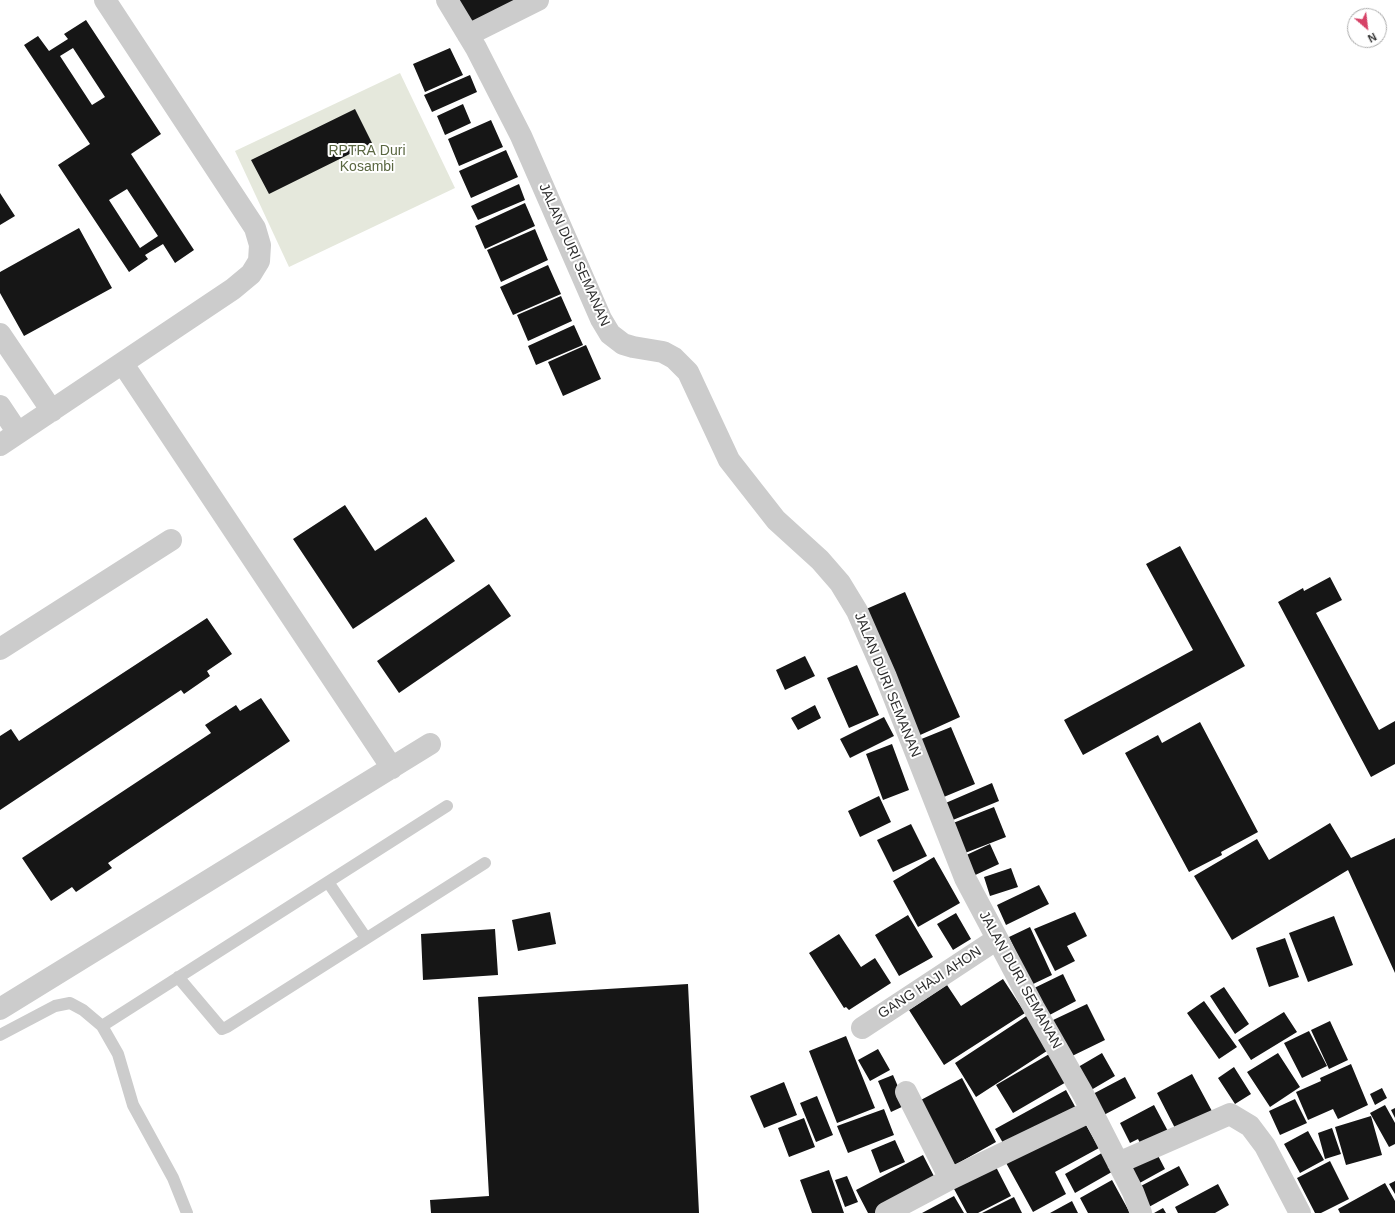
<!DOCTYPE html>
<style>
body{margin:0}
#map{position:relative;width:1395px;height:1213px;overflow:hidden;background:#fff;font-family:Arial,sans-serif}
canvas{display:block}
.north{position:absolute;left:1347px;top:8px;width:40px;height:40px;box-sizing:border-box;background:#fff;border:1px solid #acacac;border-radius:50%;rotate:152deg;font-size:11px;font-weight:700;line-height:16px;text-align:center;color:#2f2f2f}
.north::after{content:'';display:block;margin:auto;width:14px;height:18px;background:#d64267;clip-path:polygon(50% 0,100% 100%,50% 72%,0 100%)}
</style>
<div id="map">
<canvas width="1395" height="1213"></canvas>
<div class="north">N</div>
</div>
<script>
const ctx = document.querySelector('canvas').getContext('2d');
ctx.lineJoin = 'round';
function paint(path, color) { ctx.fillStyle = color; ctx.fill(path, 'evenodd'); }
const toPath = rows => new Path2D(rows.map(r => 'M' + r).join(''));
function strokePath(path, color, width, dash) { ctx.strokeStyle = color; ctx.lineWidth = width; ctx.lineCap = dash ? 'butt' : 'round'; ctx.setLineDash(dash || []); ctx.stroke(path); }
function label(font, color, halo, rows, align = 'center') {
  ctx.font = font + ' Arial,sans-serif'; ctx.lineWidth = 4; ctx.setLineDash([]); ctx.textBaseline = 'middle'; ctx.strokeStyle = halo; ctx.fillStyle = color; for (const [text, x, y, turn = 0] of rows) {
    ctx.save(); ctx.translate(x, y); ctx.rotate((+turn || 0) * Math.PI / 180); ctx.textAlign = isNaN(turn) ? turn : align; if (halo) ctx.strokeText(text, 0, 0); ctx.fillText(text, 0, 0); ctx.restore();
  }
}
const green = toPath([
 [400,73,455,188,289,267,235,151]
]);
const building = toPath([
 [454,0,519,0,466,25],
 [86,20,161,134,131,154,194,250,175,263,163,244,145,255,148,259,129,272,58,165,90,144,24,45,38,36,49,51,68,39,64,34],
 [73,48,105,97,92,105,60,56],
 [127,189,158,236,140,248,109,200],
 [450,48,463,75,425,92,413,64],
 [470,75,477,92,432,112,424,95],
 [463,104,471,123,445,135,437,116],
 [355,109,372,143,269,194,251,160],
 [491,120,503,147,459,166,448,139],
 [506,150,518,177,471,198,459,171],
 [519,184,525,200,478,220,471,206],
 [0,193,15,216,0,225],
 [525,203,535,226,485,249,475,226],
 [79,228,112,288,24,336,0,293,0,272],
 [535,229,548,260,501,282,487,250],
 [548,265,561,294,513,315,500,287],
 [561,296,572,321,528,341,517,315],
 [574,325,583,345,536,365,528,346],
 [586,345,601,379,563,396,548,362],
 [345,505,375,551,426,517,455,561,353,629,293,539],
 [1180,546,1245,666,1083,755,1064,720,1193,650,1146,564],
 [1330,577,1342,600,1316,613,1379,730,1395,721,1395,764,1371,777,1278,602,1303,588,1304,591],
 [489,584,511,616,399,693,377,661],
 [905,592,960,717,918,736,864,610],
 [207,618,232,654,207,671,210,676,184,694,181,690,0,810,0,736,11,729,19,741],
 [805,656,815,676,785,690,776,670],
 [857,665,879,715,849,728,827,678],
 [261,698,290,741,108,863,112,868,76,892,72,887,51,901,22,858,211,733,205,725,236,705,240,711],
 [815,705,821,718,798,730,791,718],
 [884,717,894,736,850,758,840,739],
 [1200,722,1258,832,1221,852,1222,855,1189,872,1125,753,1158,735,1162,743],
 [951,727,975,784,939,799,914,742],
 [892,744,909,790,883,800,866,754],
 [992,783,999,801,948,822,941,805],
 [879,796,891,822,860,837,848,811],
 [994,807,1006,837,960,855,948,825],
 [1330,823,1351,858,1395,838,1395,973,1348,870,1232,940,1194,876,1257,839,1269,860],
 [911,824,927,856,893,872,877,840],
 [990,844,999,864,971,877,962,857],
 [934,857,960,903,918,927,893,881],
 [1011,868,1018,887,990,896,984,877],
 [1039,885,1049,904,1006,925,997,905],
 [550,912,556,944,518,951,512,920],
 [1075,912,1087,936,1067,946,1075,961,1055,971,1034,929],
 [956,913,971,939,953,950,937,924],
 [908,915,933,957,899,976,875,935],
 [1334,916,1353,965,1308,982,1289,933],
 [1030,927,1052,975,1031,985,1009,937],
 [495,929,498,975,423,980,421,934],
 [839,934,861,967,875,958,891,983,849,1010,846,1007,844,1008,809,953],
 [1285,938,1299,977,1269,987,1256,948],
 [1063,974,1076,1001,1042,1019,1028,991],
 [1003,979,1025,1013,944,1065,909,1010,947,985,961,1006],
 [688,984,699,1213,431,1213,430,1200,489,1196,478,997],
 [1224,987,1249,1024,1235,1034,1210,996],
 [1204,1001,1237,1047,1219,1059,1187,1013],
 [1087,1004,1105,1040,1068,1058,1051,1021],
 [1284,1012,1297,1032,1251,1060,1238,1040],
 [1031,1013,1053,1047,976,1097,955,1063],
 [1330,1021,1348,1060,1329,1069,1311,1030],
 [1309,1031,1327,1066,1302,1078,1284,1043],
 [846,1036,875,1108,837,1123,809,1051],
 [878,1049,890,1070,870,1081,858,1060],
 [1051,1053,1068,1081,1013,1113,996,1085],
 [1102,1053,1115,1076,1086,1093,1073,1070],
 [1278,1053,1300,1087,1270,1107,1247,1072],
 [1351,1064,1368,1105,1338,1119,1333,1109,1308,1120,1296,1092,1321,1081,1320,1078],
 [1234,1067,1251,1094,1235,1104,1218,1078],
 [1192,1074,1213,1113,1177,1132,1157,1093],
 [893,1075,906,1105,891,1112,878,1081],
 [1125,1077,1136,1098,1100,1117,1089,1096],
 [962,1078,996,1142,953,1166,919,1101],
 [784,1082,797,1115,764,1128,750,1096],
 [1382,1088,1387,1098,1375,1105,1370,1094],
 [1066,1090,1078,1112,1007,1150,995,1129],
 [817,1096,833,1135,816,1142,800,1103],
 [1295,1099,1307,1123,1280,1135,1269,1111],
 [1154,1105,1170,1135,1143,1149,1138,1139,1130,1143,1120,1123],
 [1385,1105,1395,1123,1395,1144,1389,1147,1370,1113],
 [1395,1108,1395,1118,1391,1110],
 [884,1109,894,1135,848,1153,837,1126],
 [1371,1116,1382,1155,1346,1165,1335,1127],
 [804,1118,815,1147,789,1157,778,1128],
 [1082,1118,1099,1148,1055,1172,1066,1194,1033,1212,1005,1161],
 [1332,1128,1341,1154,1325,1159,1318,1133],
 [1308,1131,1324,1160,1300,1173,1284,1144],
 [895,1140,905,1162,880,1173,871,1150],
 [1154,1148,1165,1169,1136,1185,1125,1164],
 [1107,1150,1117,1169,1075,1193,1065,1174],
 [923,1155,938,1184,882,1213,868,1213,856,1190],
 [1330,1161,1349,1199,1321,1213,1315,1213,1297,1178],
 [995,1165,1011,1196,978,1213,967,1213,953,1187],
 [1179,1166,1189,1185,1147,1208,1137,1188],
 [829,1170,844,1213,812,1213,800,1180],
 [847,1176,858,1202,845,1207,835,1180],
 [1112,1180,1130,1213,1088,1213,1080,1198],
 [1395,1181,1395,1194,1389,1184],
 [1385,1183,1395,1201,1395,1213,1340,1213,1338,1209],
 [1218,1184,1229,1205,1215,1213,1178,1213,1175,1207],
 [954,1196,964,1213,922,1213],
 [1014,1197,1022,1213,982,1213],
 [1072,1201,1078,1213,1050,1213],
 [1163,1208,1166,1213,1154,1213]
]);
const lane = toPath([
 [328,882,366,938],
 [178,977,222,1029,227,1027,485,863],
 [102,1026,447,806],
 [0,1035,55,1006,70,1003,83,1010,102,1026,118,1054,133,1105,173,1178,187,1213]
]);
const street = toPath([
 [447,0,476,48,521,136,601,319,610,334,623,344,633,347,663,352,674,358,688,372,729,460,776,520,820,560,840,583,857,611,886,677,965,878,1034,1008,1083,1094,1133,1192,1141,1213],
 [468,35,538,0],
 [0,334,52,411],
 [123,364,392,768],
 [0,406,18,433],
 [0,445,233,289,251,274,259,261,260,245,255,228,105,0],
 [0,649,171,540],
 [0,1009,430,744],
 [862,1028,997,939],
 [906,1092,950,1179],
 [1118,1163,1230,1114,1250,1126,1265,1146,1300,1213],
 [886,1213,950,1179,1091,1111]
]);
const parkNames = [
 ["RPTRA Duri",367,151],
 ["Kosambi",367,167]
];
const streetNames = [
 ["JALAN DURI SEMANAN",574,255,66],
 ["JALAN DURI SEMANAN",887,685,68],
 ["JALAN DURI SEMANAN",1020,980,61],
 ["GANG HAJI AHON",930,983,-33]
];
paint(green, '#e5e8dc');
paint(building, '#161616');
strokePath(lane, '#ccc', 12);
strokePath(street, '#ccc', 22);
label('14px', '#5a6741', '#fff', parkNames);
label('14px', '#2f2f2f', '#fff', streetNames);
</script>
